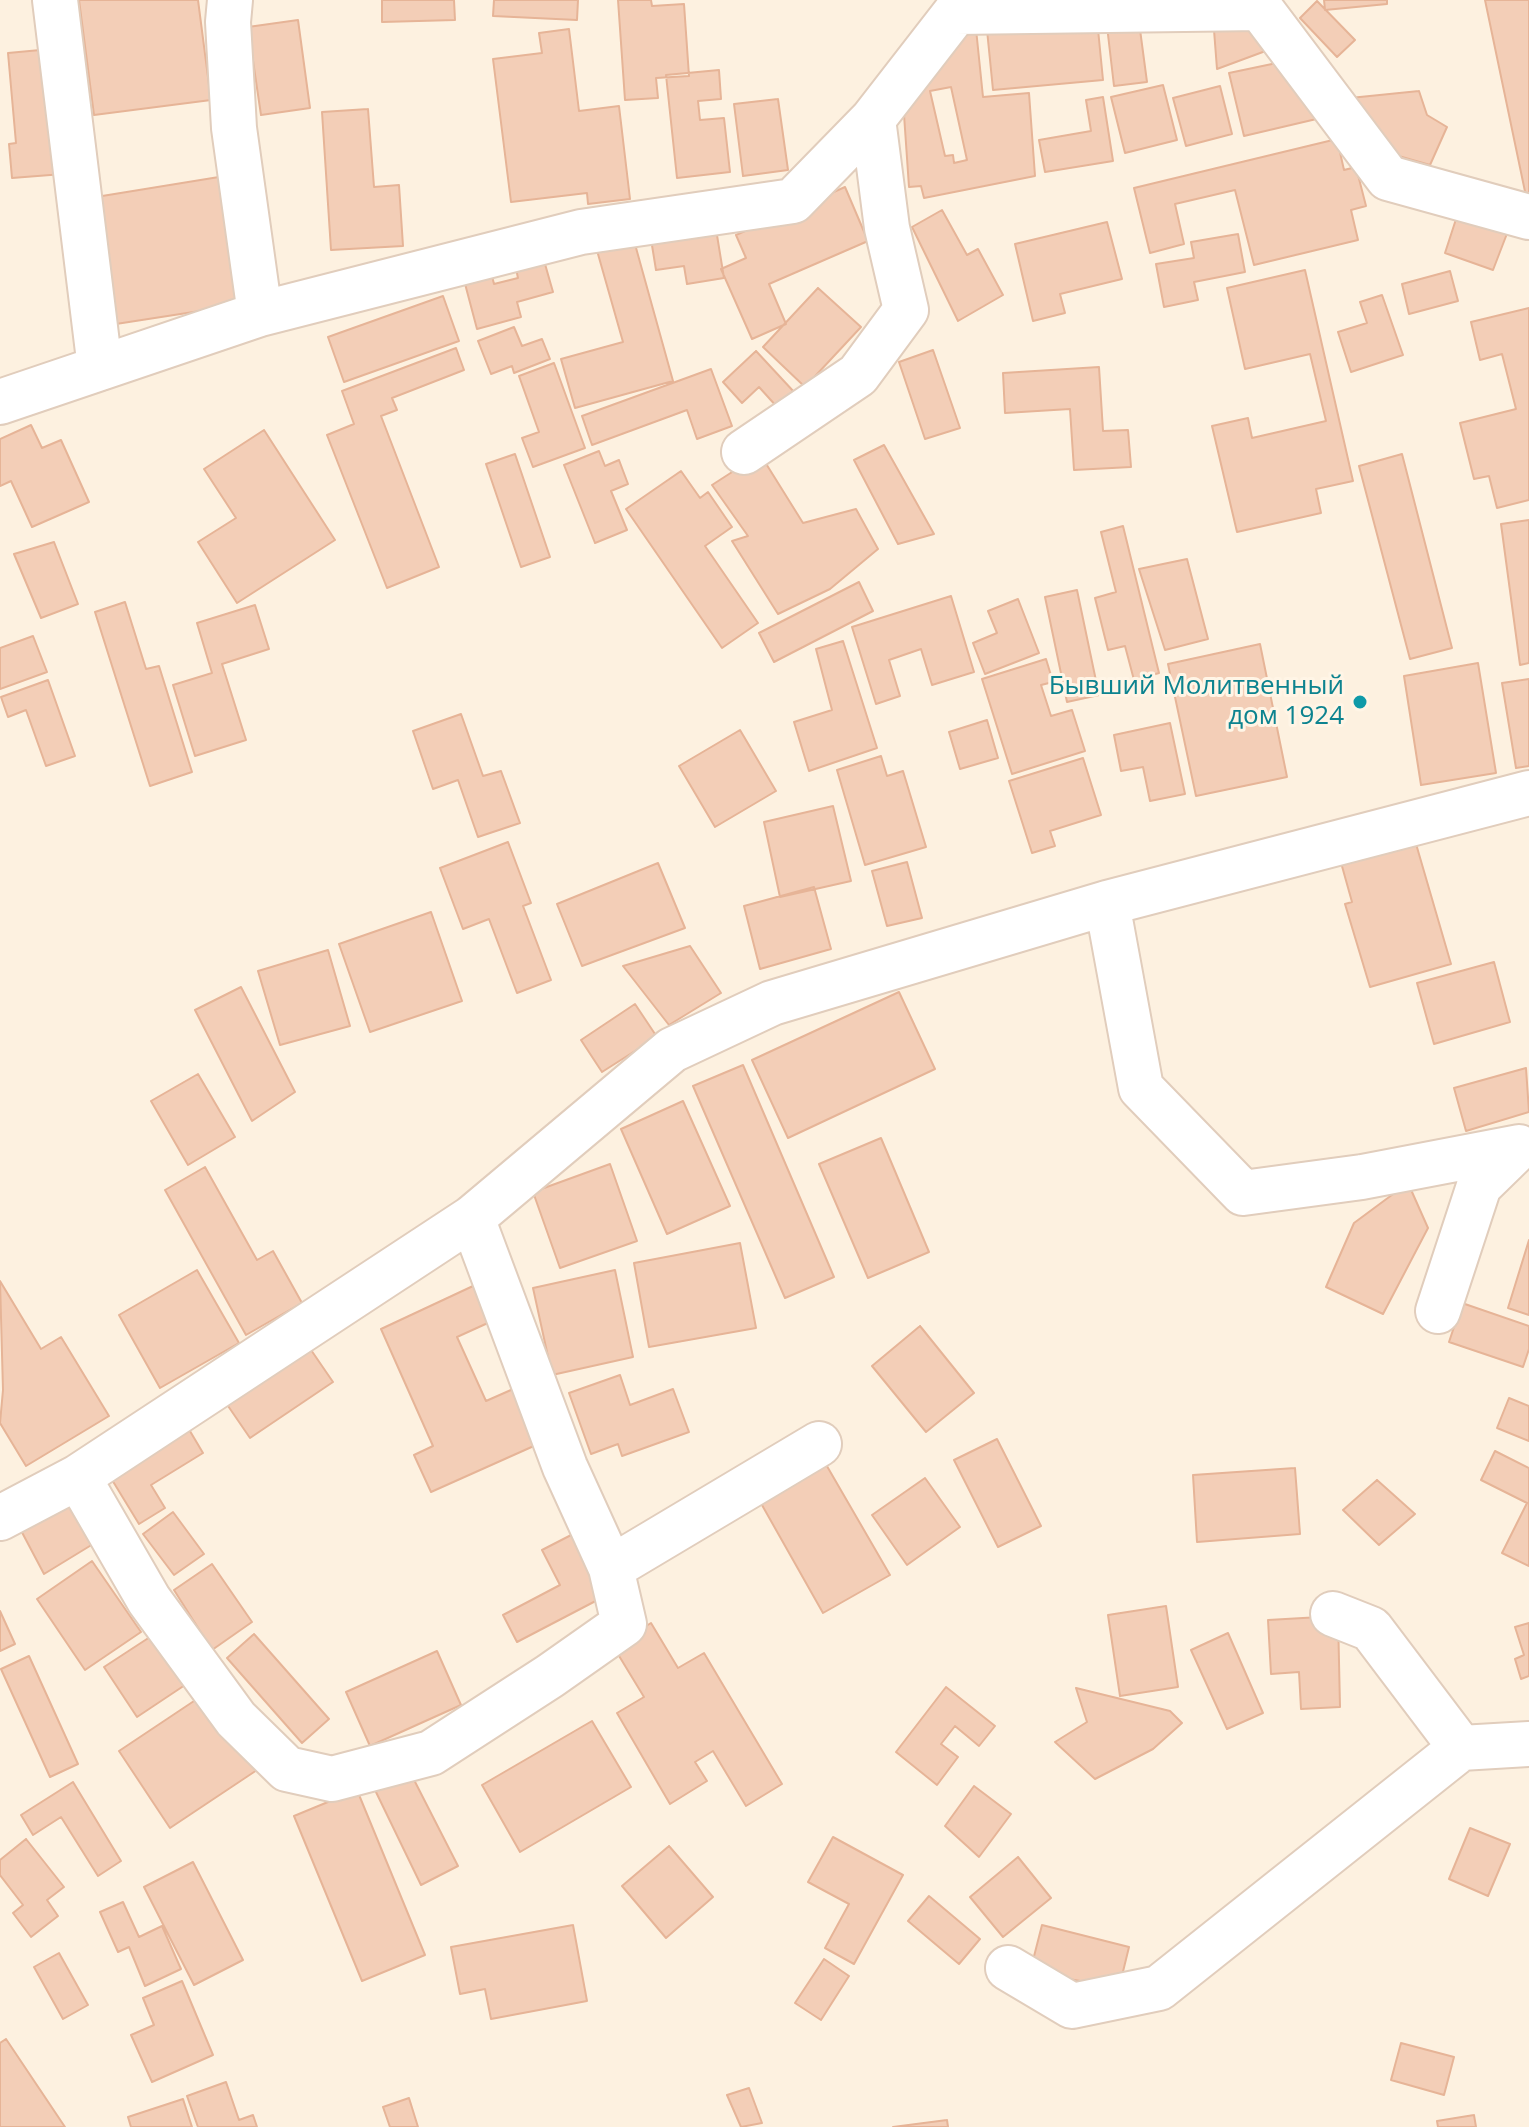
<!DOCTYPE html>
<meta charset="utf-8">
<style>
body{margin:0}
canvas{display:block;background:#fdf1e0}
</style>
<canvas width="1529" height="2127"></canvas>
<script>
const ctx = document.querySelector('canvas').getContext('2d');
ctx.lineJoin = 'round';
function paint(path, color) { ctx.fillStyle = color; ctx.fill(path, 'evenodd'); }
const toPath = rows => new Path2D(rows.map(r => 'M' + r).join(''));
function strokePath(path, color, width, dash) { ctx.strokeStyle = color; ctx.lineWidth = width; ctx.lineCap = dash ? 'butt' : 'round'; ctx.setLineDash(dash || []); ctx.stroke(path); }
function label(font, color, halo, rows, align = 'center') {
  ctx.font = font + ' "Open Sans",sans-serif'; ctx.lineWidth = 6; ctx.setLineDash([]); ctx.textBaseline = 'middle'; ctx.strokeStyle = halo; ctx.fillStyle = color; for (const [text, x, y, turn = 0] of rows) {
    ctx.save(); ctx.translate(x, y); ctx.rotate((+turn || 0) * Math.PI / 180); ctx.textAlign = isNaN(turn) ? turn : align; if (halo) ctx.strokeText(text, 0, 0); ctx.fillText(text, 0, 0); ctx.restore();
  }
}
const building = toPath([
 [79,0,198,0,211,100,94,115,79,0],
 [382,0,454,0,455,20,382,22,382,0],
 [494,0,578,0,577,20,493,16,494,0],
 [618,0,651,0,652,6,684,4,689,76,656,78,658,98,625,100,618,0],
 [1324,0,1387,0,1387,4,1325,10,1324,0],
 [1485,0,1529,0,1529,201,1527,201,1485,0],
 [1317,1,1355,40,1337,57,1300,18,1317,1],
 [1213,17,1254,18,1279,46,1217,69,1213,17],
 [1097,19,1103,80,993,90,987,30,1097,19],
 [298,20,310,108,261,115,248,27,298,20],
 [1139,22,1147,82,1114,86,1107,26,1139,22],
 [569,29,579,111,619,106,630,199,588,204,587,193,511,202,493,59,542,53,539,33,569,29],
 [976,29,983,97,1029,93,1035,176,924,198,921,186,909,187,903,100,946,49,976,29],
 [951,87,967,160,954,163,953,155,945,156,930,91,951,87],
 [51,49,63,174,12,178,9,144,16,143,8,53,51,49],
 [1291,60,1325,117,1244,136,1229,73,1291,60],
 [719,70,721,99,698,101,700,120,724,118,730,172,677,178,666,75,719,70],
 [1163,85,1177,140,1125,153,1111,97,1163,85],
 [1220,86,1232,134,1186,146,1173,98,1220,86],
 [1419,91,1427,115,1447,127,1430,165,1381,151,1350,98,1419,91],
 [1103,97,1113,161,1045,172,1039,140,1091,131,1086,100,1103,97],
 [778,99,788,170,743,176,734,104,778,99],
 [368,109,374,187,399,185,403,246,331,250,322,112,368,109],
 [1337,139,1344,170,1356,167,1366,206,1351,210,1358,240,1254,265,1235,190,1175,204,1184,244,1150,253,1134,188,1337,139],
 [225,176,245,304,116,324,96,197,225,176],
 [845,187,868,241,769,284,786,324,752,339,721,269,746,258,736,235,845,187],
 [942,210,967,255,978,249,1003,295,958,321,912,227,942,210],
 [1458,213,1508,231,1493,270,1445,253,1458,213],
 [1107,222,1122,279,1060,294,1065,313,1033,321,1015,244,1107,222],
 [715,223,724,278,687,284,684,266,656,270,650,233,715,223],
 [1238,234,1245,272,1194,282,1198,300,1164,307,1156,264,1194,258,1191,242,1238,234],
 [633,237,673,381,575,408,561,359,623,342,596,247,633,237],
 [543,257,553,292,517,302,521,317,477,329,464,280,491,272,494,284,518,278,515,264,543,257],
 [1305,270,1353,481,1316,489,1321,513,1237,532,1212,426,1248,418,1252,438,1326,421,1310,354,1245,369,1227,288,1305,270],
 [1450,271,1458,301,1409,314,1402,284,1450,271],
 [818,288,861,327,805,387,763,347,818,288],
 [1382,295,1403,355,1351,372,1338,332,1367,323,1360,302,1382,295],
 [443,296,459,341,344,382,328,337,443,296],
 [1529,308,1529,500,1497,508,1489,476,1474,479,1460,423,1516,409,1502,354,1480,360,1471,322,1529,308],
 [514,327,522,346,542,339,550,359,514,373,512,366,491,374,478,341,514,327],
 [456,348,464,370,392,398,397,410,381,416,439,567,387,588,327,435,354,424,342,391,456,348],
 [933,350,960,428,925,439,899,362,933,350],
 [756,351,795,393,778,408,759,387,742,403,723,382,756,351],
 [554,363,585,448,533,467,522,438,539,432,519,376,554,363],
 [1099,367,1103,431,1128,430,1131,467,1074,470,1070,409,1005,413,1003,373,1099,367],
 [711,369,732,426,697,439,687,410,592,445,582,416,711,369],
 [31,425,42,448,61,440,89,502,32,527,11,481,0,486,0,439,31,425],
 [264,430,335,540,237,603,198,542,236,518,204,469,264,430],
 [884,445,934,534,898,544,854,460,884,445],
 [599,451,605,466,619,460,628,484,611,491,627,530,595,543,564,465,599,451],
 [515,454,550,557,521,567,486,464,515,454],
 [760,454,803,523,856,509,878,549,830,589,778,614,732,541,748,536,712,485,760,454],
 [1402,454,1452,648,1410,659,1359,466,1402,454],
 [681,471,700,498,708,492,732,527,705,546,758,623,722,648,626,509,681,471],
 [1529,520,1529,663,1520,665,1501,524,1529,520],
 [1123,526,1159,673,1134,680,1125,646,1108,650,1095,598,1116,592,1101,532,1123,526],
 [54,542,78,604,41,618,14,554,54,542],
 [1187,559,1208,639,1165,650,1139,569,1187,559],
 [859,582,873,611,774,662,759,633,859,582],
 [1077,590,1099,695,1067,702,1045,597,1077,590],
 [951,596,974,672,932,685,921,649,889,660,900,696,876,704,852,627,951,596],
 [1018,599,1039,653,985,674,973,643,997,633,988,611,1018,599],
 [125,602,146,669,159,666,192,772,150,786,95,612,125,602],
 [255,605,269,649,222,664,246,740,195,756,173,685,212,673,197,623,255,605],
 [33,636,47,672,0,689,0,648,33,636],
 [843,641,877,748,809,771,794,722,832,710,816,649,843,641],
 [1260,644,1287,777,1196,796,1168,664,1260,644],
 [1046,659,1053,682,1041,685,1051,716,1072,710,1085,751,1012,774,982,679,1046,659],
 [1478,663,1496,773,1421,785,1404,676,1478,663],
 [1529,679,1529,766,1516,768,1502,683,1529,679],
 [48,680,75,756,46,766,26,710,8,717,1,697,48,680],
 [461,714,483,776,501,771,520,823,478,837,458,780,433,789,413,731,461,714],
 [987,720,998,758,960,769,949,732,987,720],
 [1170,723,1185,794,1150,801,1143,767,1121,771,1114,735,1170,723],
 [740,730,776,791,715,827,679,766,740,730],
 [881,756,887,776,903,771,926,847,865,865,837,770,881,756],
 [1083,758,1101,815,1050,831,1055,846,1032,853,1009,781,1083,758],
 [833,806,851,881,780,897,764,822,833,806],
 [1414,837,1451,964,1370,987,1345,904,1352,902,1340,859,1414,837],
 [508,842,531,903,523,906,551,980,517,993,489,919,463,929,440,868,508,842],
 [907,862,922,918,887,926,872,871,907,862],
 [658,863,685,928,582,966,557,904,658,863],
 [814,887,831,949,760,969,744,906,814,887],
 [431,912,462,1001,370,1032,339,944,431,912],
 [690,946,721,993,669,1025,623,966,690,946],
 [328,950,350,1026,280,1045,258,971,328,950],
 [1494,962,1510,1022,1434,1044,1417,983,1494,962],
 [241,987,295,1092,252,1121,195,1010,241,987],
 [899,992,935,1069,788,1138,752,1060,899,992],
 [635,1004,657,1037,602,1072,581,1040,635,1004],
 [743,1065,834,1277,785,1298,693,1086,743,1065],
 [1526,1068,1529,1112,1466,1131,1454,1088,1526,1068],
 [198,1074,235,1137,188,1165,151,1101,198,1074],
 [683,1101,730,1206,667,1234,621,1129,683,1101],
 [881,1138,929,1252,868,1278,819,1164,881,1138],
 [610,1164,637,1241,560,1268,533,1192,610,1164],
 [205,1167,257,1260,273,1251,302,1303,246,1335,165,1190,205,1167],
 [1408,1183,1428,1228,1383,1314,1326,1287,1354,1223,1408,1183],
 [1529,1240,1529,1315,1508,1308,1529,1240],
 [740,1243,756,1328,649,1347,634,1263,740,1243],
 [197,1270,239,1343,160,1388,119,1315,197,1270],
 [615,1270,633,1357,552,1375,533,1288,615,1270],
 [0,1281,41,1349,61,1337,109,1416,26,1466,0,1423,3,1390,0,1281],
 [473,1286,490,1322,457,1337,486,1401,520,1386,545,1441,431,1492,414,1455,433,1446,381,1329,473,1286],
 [1462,1303,1529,1326,1529,1349,1523,1367,1449,1342,1462,1303],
 [920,1326,974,1393,926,1432,872,1366,920,1326],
 [309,1347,333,1382,250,1438,226,1403,309,1347],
 [620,1375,630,1405,673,1389,689,1432,622,1456,618,1444,591,1454,569,1393,620,1375],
 [1509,1398,1529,1406,1529,1441,1497,1428,1509,1398],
 [184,1421,203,1453,151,1485,165,1508,139,1524,106,1470,184,1421],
 [997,1439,1041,1526,998,1547,954,1460,997,1439],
 [1495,1451,1529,1468,1529,1566,1502,1553,1527,1503,1481,1480,1495,1451],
 [824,1461,890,1575,823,1613,758,1498,824,1461],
 [1295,1468,1300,1534,1197,1542,1193,1475,1295,1468],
 [925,1478,960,1527,907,1565,872,1515,925,1478],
 [1377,1480,1415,1514,1379,1545,1343,1510,1377,1480],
 [71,1491,98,1541,44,1574,16,1521,71,1491],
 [173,1512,204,1554,174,1575,143,1534,173,1512],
 [577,1532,609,1594,517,1642,503,1615,560,1585,542,1550,577,1532],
 [92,1561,141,1632,85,1670,37,1599,92,1561],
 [212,1564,252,1622,212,1650,174,1590,212,1564],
 [1166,1606,1178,1687,1120,1696,1108,1615,1166,1606],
 [0,1611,15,1644,0,1651,0,1611],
 [1338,1616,1340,1707,1301,1709,1299,1672,1271,1674,1268,1620,1338,1616],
 [651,1623,678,1668,704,1653,782,1784,746,1806,713,1751,695,1762,707,1781,670,1804,617,1713,644,1697,613,1646,651,1623],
 [1529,1623,1529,1676,1521,1679,1515,1659,1524,1655,1515,1627,1529,1623],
 [1228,1633,1263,1713,1227,1729,1191,1650,1228,1633],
 [254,1634,329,1719,302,1743,227,1658,254,1634],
 [153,1635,185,1685,137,1717,104,1667,153,1635],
 [437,1651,461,1705,370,1746,346,1692,437,1651],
 [29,1656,78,1764,50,1777,1,1669,29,1656],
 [946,1687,995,1726,979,1746,955,1726,941,1744,958,1757,937,1785,896,1752,946,1687],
 [1076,1688,1170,1711,1182,1723,1153,1749,1095,1779,1055,1742,1087,1722,1076,1688],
 [209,1691,260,1768,170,1828,119,1751,209,1691],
 [592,1721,631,1787,520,1852,482,1785,592,1721],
 [410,1772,458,1866,421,1885,375,1790,410,1772],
 [73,1782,121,1861,98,1876,61,1817,33,1835,21,1815,73,1782],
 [974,1786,1011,1814,979,1857,945,1826,974,1786],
 [357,1790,425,1955,362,1981,294,1816,357,1790],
 [1470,1828,1510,1844,1488,1896,1449,1879,1470,1828],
 [833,1837,903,1875,854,1964,825,1948,849,1904,808,1882,833,1837],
 [26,1839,64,1887,47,1900,58,1916,31,1937,13,1913,23,1905,0,1875,0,1860,26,1839],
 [669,1846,713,1897,666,1938,622,1886,669,1846],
 [1018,1857,1051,1898,1003,1937,970,1897,1018,1857],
 [193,1862,243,1960,194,1985,144,1887,193,1862],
 [929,1896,980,1939,959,1964,908,1921,929,1896],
 [123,1902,139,1937,162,1926,181,1969,145,1986,129,1947,118,1952,100,1912,123,1902],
 [573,1925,587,2001,491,2019,485,1989,460,1994,451,1947,573,1925],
 [1042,1925,1129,1947,1119,1988,1030,1972,1042,1925],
 [59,1953,88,2005,63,2019,34,1967,59,1953],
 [824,1959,849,1976,821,2020,795,2003,824,1959],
 [182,1981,213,2055,152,2082,131,2035,154,2025,143,1998,182,1981],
 [6,2039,65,2127,0,2127,0,2043,6,2039],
 [1401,2043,1454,2057,1444,2095,1391,2080,1401,2043],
 [226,2082,239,2120,253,2115,257,2127,198,2127,187,2096,226,2082],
 [749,2088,762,2123,741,2127,727,2095,749,2088],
 [409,2098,418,2127,390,2127,383,2107,409,2098],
 [183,2099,192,2127,131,2127,128,2117,183,2099],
 [1474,2115,1476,2127,1438,2127,1437,2121,1474,2115],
 [947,2120,948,2127,893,2127,947,2120]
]);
const minor = toPath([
 [55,0,100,368],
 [230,0,228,22,234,128,260,314],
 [0,402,260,314,581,232,793,201,873,119,956,12,1260,8,1388,178,1529,217],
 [744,452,858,375,906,310,887,228,873,119],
 [1107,903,1141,1088,1243,1193,1362,1177,1519,1147,1479,1186,1438,1311],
 [78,1477,149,1600,236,1719,287,1769,332,1779,431,1753,550,1676,624,1624,611,1568,565,1467,472,1218],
 [0,1518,78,1477,472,1218,672,1050,772,1003,1107,903,1529,793],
 [611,1568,819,1444],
 [1333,1614,1371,1629,1461,1748,1529,1744],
 [1008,1968,1072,2006,1159,1988,1461,1748]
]);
const markers = [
 [1360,702,8,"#0f9aa8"]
];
const cultureNames = [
 ["Бывший Молитвенный",1344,687],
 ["дом 1924",1344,717]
];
paint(building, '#f3ceb7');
strokePath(building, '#e6b497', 2);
strokePath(minor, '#e1cdbc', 48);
strokePath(minor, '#fff', 44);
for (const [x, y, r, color] of markers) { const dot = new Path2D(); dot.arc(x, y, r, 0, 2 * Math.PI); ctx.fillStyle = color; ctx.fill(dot); strokePath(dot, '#fff5e6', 3); }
label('26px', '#0d838f', '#fff5e6', cultureNames, 'right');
</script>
